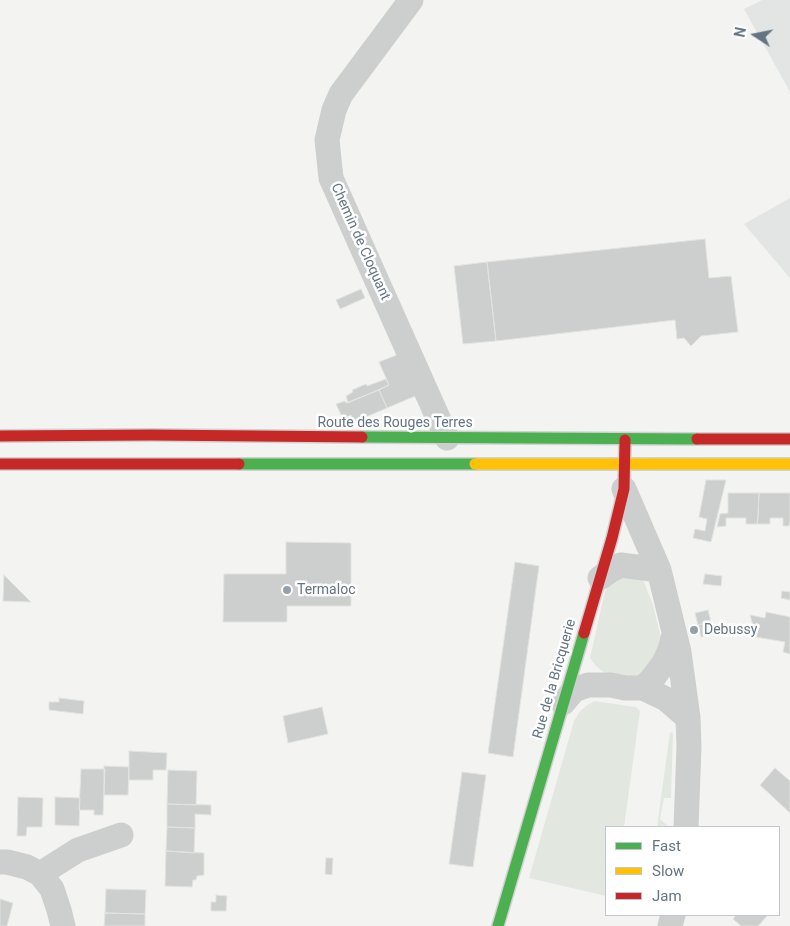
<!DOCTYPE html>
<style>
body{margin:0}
#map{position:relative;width:790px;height:926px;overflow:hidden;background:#f3f4f1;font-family:Roboto,sans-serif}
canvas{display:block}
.legend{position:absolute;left:605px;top:826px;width:175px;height:90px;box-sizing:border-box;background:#fff;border:1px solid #c1c7cd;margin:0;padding:6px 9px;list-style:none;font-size:15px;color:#637482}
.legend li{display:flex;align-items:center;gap:10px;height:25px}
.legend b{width:25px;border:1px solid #c1c7cd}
.north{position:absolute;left:730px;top:10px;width:50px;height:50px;-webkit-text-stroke:4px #fff;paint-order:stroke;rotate:281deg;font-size:14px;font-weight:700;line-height:20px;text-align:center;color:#637482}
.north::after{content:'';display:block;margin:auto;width:18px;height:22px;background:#637482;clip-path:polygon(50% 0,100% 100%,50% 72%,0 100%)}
</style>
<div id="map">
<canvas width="790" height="926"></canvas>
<ul class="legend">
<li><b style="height:6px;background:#4caf50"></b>Fast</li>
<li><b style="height:6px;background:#ffc107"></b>Slow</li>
<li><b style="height:6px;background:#c62828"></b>Jam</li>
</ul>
<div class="north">N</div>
</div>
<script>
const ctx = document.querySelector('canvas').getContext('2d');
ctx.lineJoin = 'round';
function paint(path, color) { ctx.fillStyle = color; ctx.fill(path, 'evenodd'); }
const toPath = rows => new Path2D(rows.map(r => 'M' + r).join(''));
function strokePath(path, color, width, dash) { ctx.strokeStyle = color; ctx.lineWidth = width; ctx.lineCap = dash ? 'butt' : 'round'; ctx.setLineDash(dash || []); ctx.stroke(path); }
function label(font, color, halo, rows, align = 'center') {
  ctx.font = font + ' Roboto,sans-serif'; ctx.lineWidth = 5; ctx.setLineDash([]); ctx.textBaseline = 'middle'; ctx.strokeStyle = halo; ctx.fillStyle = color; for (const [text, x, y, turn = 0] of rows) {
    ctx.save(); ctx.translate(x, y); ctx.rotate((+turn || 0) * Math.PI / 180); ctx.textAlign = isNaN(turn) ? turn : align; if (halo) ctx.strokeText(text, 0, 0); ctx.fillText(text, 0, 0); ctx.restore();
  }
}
const built = toPath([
 [762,0,790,0,790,92,744,9],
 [790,198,790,278,744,224]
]);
const green = toPath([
 [618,576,640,577,644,582,653,605,662,642,647,676,613,676,602,671,596,666,590,658,605,591],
 [594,701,636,707,640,711,624,827,606,827,606,896,529,878,574,721,580,711,586,706],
 [670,732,673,733,671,798,664,798,660,819,669,827,657,827]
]);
const building = toPath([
 [705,239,709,278,731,276,738,332,701,336,691,346,684,338,677,339,675,320,496,341,487,262,705,239],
 [487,262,496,341,463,344,454,266,487,262],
 [361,289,365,298,340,309,336,300,361,289],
 [402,353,420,394,387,408,379,390,389,385,379,362,402,353],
 [386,379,389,385,348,403,346,396,353,392,352,390,366,384,367,386,386,379],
 [379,390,387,408,354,422,351,415,343,419,336,404,345,401,346,403,379,390],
 [706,480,726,480,711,542,693,538,695,529,705,531,707,519,699,517,706,480],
 [728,493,759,493,758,517,757,524,746,524,746,518,726,518,726,526,717,527,720,514,728,513,728,493],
 [759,493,790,493,790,520,789,526,783,526,783,518,770,518,770,524,757,524,758,517,759,493],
 [286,542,351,543,351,606,287,606,287,622,223,622,224,574,286,574,286,542],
 [515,562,539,566,513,757,488,753,515,562],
 [705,574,722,576,721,586,703,584,705,574],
 [4,575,31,602,3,601,4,575],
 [782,591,790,592,790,600,781,598,782,591],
 [708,610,711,622,698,625,695,613,708,610],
 [766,612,790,617,790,654,783,652,785,642,756,637,750,615,765,618,766,612],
 [711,622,714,634,701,637,698,625,711,622],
 [59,698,84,701,83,714,49,710,49,702,59,702,59,698],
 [322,707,328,734,288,743,283,716,322,707],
 [129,751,167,753,166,770,153,770,153,780,129,780,129,751],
 [104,766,129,767,128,795,104,795,104,766],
 [775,768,790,781,790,813,760,785,775,768],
 [81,769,105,769,103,815,94,815,94,810,79,810,81,769],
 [168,770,197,771,196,805,167,804,168,770],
 [462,772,486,775,473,867,449,864,462,772],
 [18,797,43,798,42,827,27,827,26,836,17,836,18,797],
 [55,797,80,798,79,826,55,825,55,797],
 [167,804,211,805,211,815,195,814,195,828,167,827,167,804],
 [167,827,195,828,194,853,166,851,167,827],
 [166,851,204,853,204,875,197,876,196,880,193,880,192,887,165,886,166,851],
 [326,858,333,858,332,875,325,874,326,858],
 [106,889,146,890,145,914,105,913,106,889],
 [216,895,227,896,226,911,211,911,211,902,216,902,216,895],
 [0,899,13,903,7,926,0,926,0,899],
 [105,913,145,914,145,926,104,926,105,913],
 [736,915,768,915,758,926,741,926,733,919,736,915]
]);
const street = toPath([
 [411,0,341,94,334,110,327,140,331,178,447,438],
 [624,489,659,570,679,652,688,718,689,747,686,827],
 [600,578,611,570,621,565,659,570],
 [643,688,653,678,664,663,670,650,674,634],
 [563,703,574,690,588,685,611,685,625,688,643,688,666,699,688,718],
 [0,862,7,862,27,867,40,874,52,889,59,910,63,926],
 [40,874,78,850,121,835],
 [670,926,673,915]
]);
const fast = toPath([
 [362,437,697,439],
 [239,464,475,464],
 [498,926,584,633]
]);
const slow = toPath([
 [475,464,790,464]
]);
const jam = toPath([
 [0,436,151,435,362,437],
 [697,439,790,439],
 [0,464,239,464],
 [584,633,612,538,624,489,625,440]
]);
const markers = [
 [287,590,5,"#95a1a9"],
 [694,630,5,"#95a1a9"]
];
const streetNames = [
 ["Chemin de Cloquant",360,242,66],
 ["Route des Rouges Terres",395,423],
 ["Rue de la Bricquerie",555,679,-74]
];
const poiNames = [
 ["Termaloc",297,590],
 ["Debussy",704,630]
];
paint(built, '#e3e5e4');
paint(green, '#e2e7df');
paint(building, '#cccfce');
strokePath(building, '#e2e3e1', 1);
strokePath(fast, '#d0d2d1', 14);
strokePath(slow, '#d0d2d1', 14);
strokePath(jam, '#d0d2d1', 14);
strokePath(street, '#cdcece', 25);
strokePath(fast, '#4caf50', 11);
strokePath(slow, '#ffc107', 11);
strokePath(jam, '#c62828', 11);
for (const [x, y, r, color] of markers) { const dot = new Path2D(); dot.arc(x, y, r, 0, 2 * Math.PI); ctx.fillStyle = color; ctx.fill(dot); strokePath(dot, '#fff', 2); }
label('14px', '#637482', '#fff', streetNames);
label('14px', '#637482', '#fff', poiNames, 'left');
</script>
